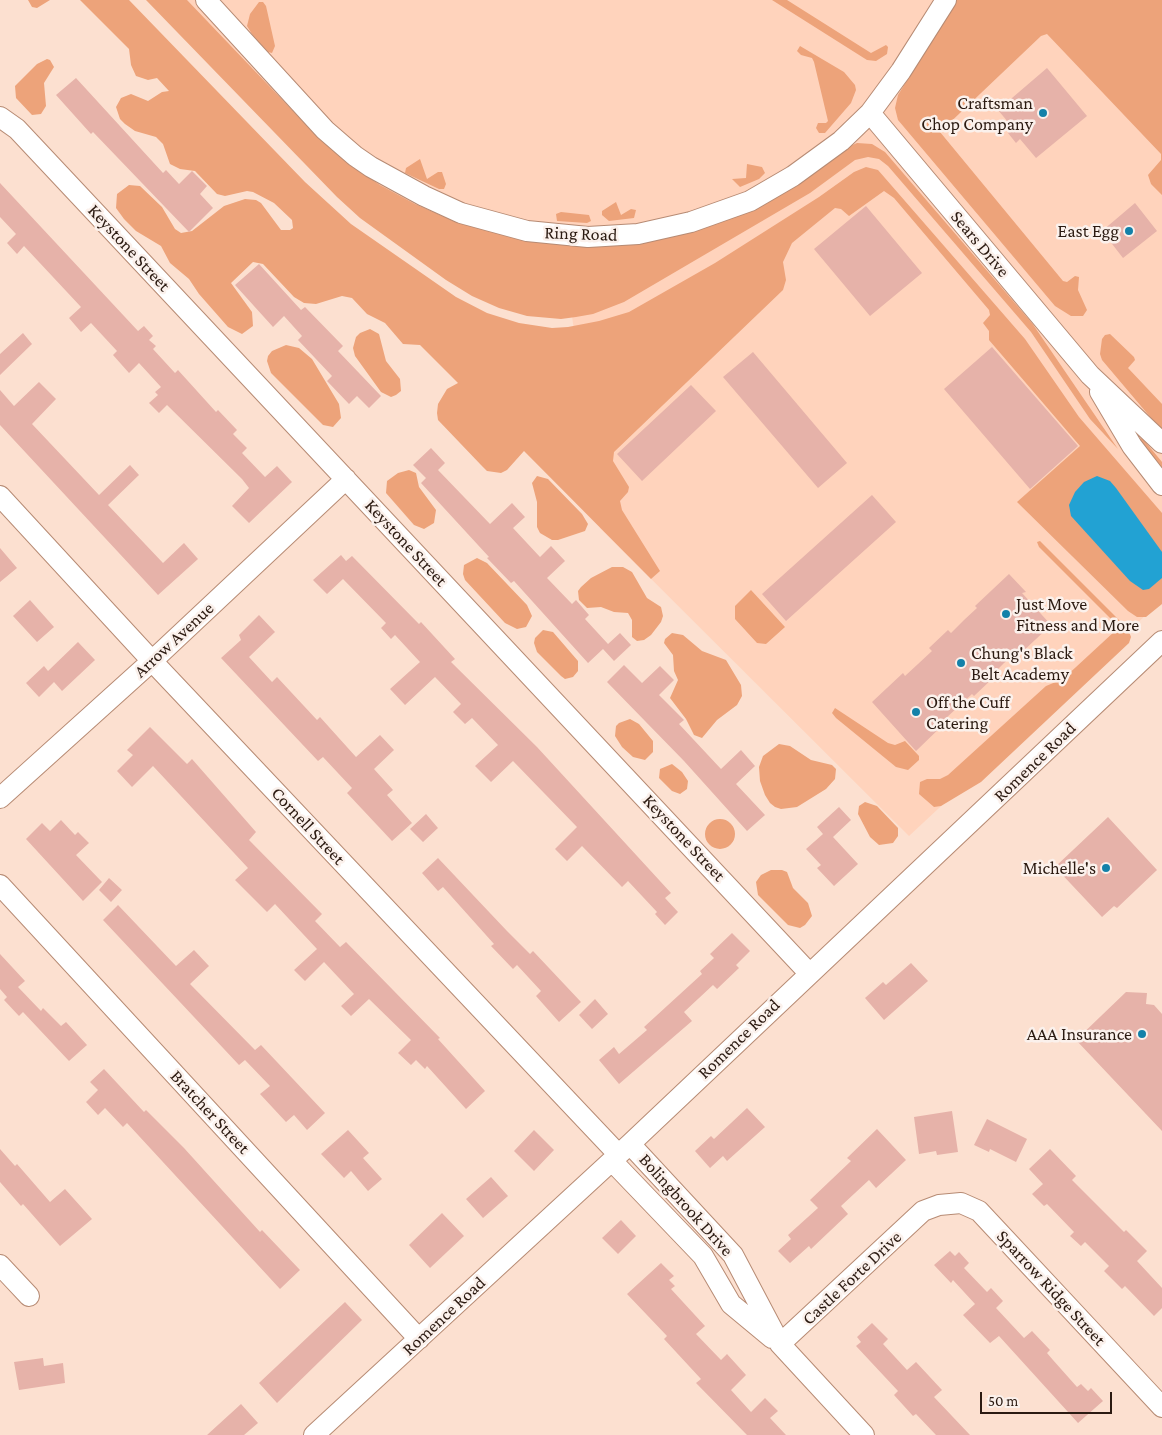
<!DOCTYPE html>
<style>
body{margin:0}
#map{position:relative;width:1162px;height:1435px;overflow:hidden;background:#fce0d0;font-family:"Crimson Pro",serif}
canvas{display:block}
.scale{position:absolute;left:980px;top:1392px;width:132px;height:22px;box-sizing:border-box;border:2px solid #2b1a11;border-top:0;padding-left:6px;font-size:15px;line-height:18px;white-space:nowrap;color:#2b1a11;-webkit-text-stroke:4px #fbf1ec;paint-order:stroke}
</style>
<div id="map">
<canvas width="1162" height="1435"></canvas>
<div class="scale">50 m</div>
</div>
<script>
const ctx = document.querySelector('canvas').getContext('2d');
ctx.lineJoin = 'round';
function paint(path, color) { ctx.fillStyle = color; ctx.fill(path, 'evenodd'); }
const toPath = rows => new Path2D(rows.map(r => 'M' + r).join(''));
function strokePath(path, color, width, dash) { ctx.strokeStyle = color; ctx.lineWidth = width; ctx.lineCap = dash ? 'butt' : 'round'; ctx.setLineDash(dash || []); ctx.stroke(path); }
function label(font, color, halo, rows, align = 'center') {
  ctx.font = font + ' "Crimson Pro",serif'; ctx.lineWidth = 5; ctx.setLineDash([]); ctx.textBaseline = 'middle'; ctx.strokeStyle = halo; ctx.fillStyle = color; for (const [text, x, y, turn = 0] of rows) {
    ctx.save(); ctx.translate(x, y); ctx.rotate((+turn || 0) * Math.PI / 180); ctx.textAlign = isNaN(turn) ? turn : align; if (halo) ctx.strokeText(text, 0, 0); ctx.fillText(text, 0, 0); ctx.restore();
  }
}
const built = toPath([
 [178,0,1162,0,1162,600,909,836,600,528,565,263,462,245,339,168]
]);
const green = toPath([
 [28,0,50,0,37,8,32,7],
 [80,0,129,0,305,182,351,224,456,297,487,313,519,323,552,328,568,327,599,321,629,312,715,263,819,197,854,172,866,167,878,170,1025,339,1079,417,1162,513,1162,604,1146,617,1137,617,1128,611,1017,502,1080,446,989,340,989,331,983,323,990,315,989,310,894,198,884,191,849,216,841,209,835,208,792,243,783,262,786,280,783,290,614,452,613,461,629,487,628,492,620,501,622,510,660,571,651,579,524,451,507,470,501,473,487,471,481,465,438,420,437,413,438,404,447,389,458,383,420,345,403,344,385,323,367,314,352,298,342,296,316,304,304,303,294,297,263,264,253,262,231,283,252,312,253,326,242,334,228,327,199,294,189,279,170,263,161,246,136,231,124,219,116,208,117,194,129,185,140,186,162,207,175,229,181,233,192,231,224,206,245,199,256,200,261,203,281,230,290,230,293,228,292,220,274,203,253,192,247,191,225,196,217,194,195,171,180,169,170,164,163,144,156,137,135,131,125,124,120,119,116,107,121,98,131,94,148,101,162,92,169,91,157,78,148,80,136,76,131,65,129,49],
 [146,0,187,0,316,135,348,163,380,185,415,204,456,222,518,239,632,242,848,147,857,143,872,144,885,152,1032,323,1118,449,1090,419,1031,332,888,166,879,159,868,157,855,160,810,193,624,302,593,314,576,317,561,319,527,316,499,308,472,296,446,280,360,218,337,197],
 [772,0,787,0,871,53,886,45,888,47,887,54,876,61,867,60],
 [957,0,1162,0,1162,195,1151,184,1148,175,1161,160,1161,154,1047,34,1041,36,940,132,1063,281,1067,282,1075,276,1079,277,1078,290,1087,310,1083,316,1071,316,1055,306,898,120,895,108,898,95],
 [259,2,263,2,266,6,275,46,272,53,268,52,255,39,247,26,250,14],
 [800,46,844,72,855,85,856,90,851,103,825,133,819,133,816,128,818,123,826,123,828,121,814,62,812,58,801,55,797,51],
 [47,59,50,60,54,67,44,83,46,106,41,114,32,115,16,98,15,86,37,64],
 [420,159,427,179,438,172,442,172,446,184,444,189,439,189,405,173,406,168],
 [747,164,762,167,765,173,759,179,740,187,732,179,746,178],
 [616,202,621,215,631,209,636,210,634,218,609,221,602,215,602,211],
 [561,212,589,215,591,221,587,223,557,221,556,214],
 [370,329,379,334,386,361,400,379,401,391,396,395,391,397,381,392,355,356,353,348,356,337,360,333],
 [1110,334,1134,357,1135,360,1128,368,1162,404,1162,431,1102,360,1100,354,1102,339,1105,335],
 [286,345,299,348,312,359,339,404,341,418,333,427,323,425,271,373,267,361,268,356,272,351],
 [1139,438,1143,439,1162,462,1162,470],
 [409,470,416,473,419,487,436,510,434,523,424,529,414,525,386,493,387,481,398,473],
 [537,476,548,479,582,514,588,524,585,531,558,540,552,540,540,533,537,527,537,502,532,483],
 [1040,541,1128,629,1131,637,1129,643,981,782,941,806,934,807,919,794,920,782,927,779,940,779,948,775,1046,686,1063,679,1115,631,1114,622,1039,547,1037,542],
 [477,558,487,563,527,605,532,616,526,627,517,629,505,623,465,580,463,574,464,565],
 [612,567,623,567,632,572,647,598,661,607,663,616,661,622,651,635,644,640,637,641,632,637,632,620,628,613,614,612,601,607,587,608,579,600,578,591,581,587,591,578],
 [751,590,785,627,766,644,757,643,735,619,735,606],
 [543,630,553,632,578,661,578,671,573,677,565,679,561,676,537,652,534,643,535,638],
 [672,633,683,635,702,651,726,660,741,685,742,696,737,705,717,720,702,738,694,735,686,719,670,698,678,680,674,671,673,655,664,643,665,639],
 [835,708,888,743,895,745,905,741,919,756,919,760,908,770,896,767,836,718,832,713],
 [630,719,639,724,653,741,653,752,645,760,633,757,622,747,615,736,616,726,619,723],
 [779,744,790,746,811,760,832,765,836,769,835,779,826,789,797,807,781,809,775,807,770,803,765,795,760,781,759,767,763,756],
 [672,764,682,772,688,781,687,789,680,794,672,791,659,778,660,769],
 [865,802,877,806,898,828,898,836,893,843,879,845,870,837,858,814,859,806],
 '705 834a15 15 0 1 1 30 0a15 15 0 1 1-30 0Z',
 [771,870,782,870,787,872,793,888,808,903,812,916,805,925,800,928,788,925,758,895,756,882,761,875]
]);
const water = toPath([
 [1097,476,1110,481,1116,488,1162,552,1162,578,1149,589,1143,590,1130,581,1071,516,1069,505,1075,492,1084,482]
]);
const building = toPath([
 [1047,68,1087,116,1036,158,1020,139,1016,143,1008,133,1013,128,998,110],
 [76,78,163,173,166,170,179,184,192,171,207,186,200,194,213,208,189,232,93,132,91,134,56,95],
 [0,183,138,331,144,326,153,336,149,340,156,346,153,349,175,373,178,370,216,412,218,410,237,430,233,434,247,448,242,453,265,477,277,466,292,482,249,523,232,506,249,488,242,479,167,405,159,413,149,403,158,395,155,392,161,387,139,363,129,373,113,355,117,351,91,323,81,332,69,318,81,307,24,246,17,254,7,243,16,234,0,217],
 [1135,203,1157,231,1123,258,1102,231],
 [866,206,922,273,870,316,814,249],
 [259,264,301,310,305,307,343,346,338,351,381,396,369,408,357,396,349,404,327,381,332,376,298,340,302,336,284,316,273,327,235,285],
 [23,333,32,344,0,375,0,354],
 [992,347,1078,446,1030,489,944,389],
 [753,352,847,463,818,488,723,377],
 [39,382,56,399,32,424,99,495,130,465,139,475,108,505,163,563,184,543,198,559,158,595,0,425,0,390,14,406],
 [691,385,716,411,642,481,617,454],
 [431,448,445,463,438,470,490,524,512,503,525,517,513,528,540,557,551,546,565,561,547,578,572,604,576,600,589,615,585,619,608,644,620,633,631,645,614,661,603,649,588,663,514,581,511,583,487,558,489,557,421,483,426,478,413,465],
 [872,495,896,522,786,621,762,594],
 [0,548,17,568,0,582],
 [341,555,346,561,352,556,419,624,421,622,455,659,451,662,537,747,671,893,665,898,678,912,665,925,655,914,657,912,628,881,622,887,582,846,567,861,555,849,577,827,513,761,491,782,475,766,498,745,472,718,465,724,453,712,461,704,435,677,405,705,390,689,420,662,395,635,391,639,381,628,386,623,343,579,327,594,313,580],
 [1009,574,1026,592,1022,593,1051,625,1020,654,1018,651,1004,663,991,676,993,678,974,696,972,694,959,706,945,719,947,721,916,751,872,702,903,673,905,676,918,664,932,651,929,648,948,630,951,633,964,620,977,608,975,606],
 [30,600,54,627,37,642,13,616],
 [259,615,275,632,249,657,272,682,277,677,317,720,320,717,356,757,380,735,394,750,374,769,393,790,387,795,412,823,392,841,347,793,352,788,323,757,318,761,221,658,241,640,239,635],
 [78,642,95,660,62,691,54,682,39,697,26,683,44,666,48,671],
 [624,665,642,683,660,666,674,680,659,695,684,720,679,724,721,769,741,750,755,766,736,784,765,815,747,831,684,761,607,682],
 [150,727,187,764,192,759,256,832,249,840,322,914,315,921,340,947,346,942,440,1038,438,1039,485,1091,466,1109,427,1066,425,1069,416,1060,411,1065,398,1053,411,1040,369,999,351,1016,341,1006,354,994,324,962,305,981,294,970,317,949,275,904,267,912,235,880,248,868,153,766,132,787,117,771,133,755,127,750],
 [839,807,851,820,833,837,858,864,834,886,817,868,821,865,806,849,823,834,817,827],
 [426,814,438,828,423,842,410,829],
 [1108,817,1157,870,1117,908,1114,906,1102,917,1055,867],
 [61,820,75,835,78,832,89,843,76,855,102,882,83,901,26,839,42,823,50,831],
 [438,858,507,931,530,954,533,951,581,1002,559,1022,536,996,541,991,517,965,513,969,491,946,494,944,443,887,438,891,422,873],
 [109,878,122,890,111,902,99,890],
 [118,905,176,966,194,950,209,966,190,984,255,1050,261,1045,325,1113,307,1130,294,1115,286,1122,260,1094,270,1086,245,1060,239,1065,103,920],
 [732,933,750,951,736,965,739,968,717,989,713,985,684,1012,692,1021,619,1084,599,1060,614,1047,619,1054,647,1030,644,1027,702,974,700,971,714,958,710,954],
 [0,954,25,981,18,987,41,1011,43,1008,61,1026,66,1022,87,1045,69,1061,23,1012,19,1016,4,1000,7,997,0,989],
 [911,963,928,981,884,1020,865,998,883,982,886,985],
 [1126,992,1147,993,1146,1004,1154,1005,1162,1014,1162,1131,1076,1040],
 [595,999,608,1014,592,1029,579,1015],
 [104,1069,144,1112,146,1110,184,1148,260,1232,262,1230,300,1270,280,1289,127,1123,123,1127,105,1108,98,1115,86,1102,98,1090,90,1082],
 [747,1108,765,1127,727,1161,723,1156,710,1168,695,1151,711,1136,714,1139],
 [952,1111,958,1152,937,1155,936,1151,919,1154,914,1117],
 [987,1119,1027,1139,1016,1162,990,1149,989,1152,974,1145],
 [877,1129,906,1160,876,1188,869,1180,841,1206,848,1214,811,1249,809,1246,790,1263,778,1251,791,1239,788,1235,818,1208,810,1200,851,1161,847,1158],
 [348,1130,369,1153,363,1158,382,1179,368,1191,351,1171,344,1178,321,1154],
 [534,1130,554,1150,534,1171,514,1151],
 [0,1149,15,1166,17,1164,50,1202,65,1189,92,1219,60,1246,23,1204,21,1206,0,1182],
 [1050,1149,1076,1176,1072,1180,1124,1232,1126,1230,1147,1251,1137,1261,1162,1288,1162,1308,1154,1316,1125,1286,1122,1289,1104,1271,1109,1266,1085,1242,1081,1246,1070,1236,1074,1232,1047,1204,1044,1206,1032,1194,1043,1184,1029,1169],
 [491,1177,508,1196,483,1218,466,1199],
 [442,1213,464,1236,430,1268,409,1245],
 [621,1220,636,1236,618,1254,602,1238],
 [950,1251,955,1256,959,1252,969,1263,964,1268,987,1292,991,1288,1003,1301,996,1308,1024,1338,1032,1331,1050,1350,1047,1353,1053,1360,1077,1387,1081,1384,1088,1391,1091,1388,1103,1401,1078,1423,999,1336,990,1343,963,1315,975,1304,953,1280,951,1283,934,1265],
 [661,1263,674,1276,669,1280,675,1286,671,1289,705,1326,696,1334,721,1360,727,1354,746,1375,731,1390,751,1412,765,1398,778,1411,770,1418,786,1435,747,1435,696,1383,701,1379,664,1339,667,1336,627,1294],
 [345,1302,362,1320,277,1403,259,1383],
 [872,1323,888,1339,883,1344,907,1370,916,1362,942,1390,934,1397,970,1435,936,1435,916,1414,913,1416,894,1395,898,1391,856,1346,861,1342,857,1337],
 [43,1358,44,1366,63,1363,65,1383,19,1390,14,1362],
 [241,1404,258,1423,244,1435,207,1435]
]);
const minor = toPath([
 [206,0,325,130,355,156,371,167,424,196,461,213,527,231,588,237,638,234,691,222,750,201,793,176,841,141,870,113,901,71,946,0],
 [870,113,1090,375,1162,443],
 [0,117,17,129,809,973],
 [1100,392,1132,446,1162,485],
 [0,496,152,661,618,1154],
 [0,798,152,661,346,479],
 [0,885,419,1339],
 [630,1144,733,1255,780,1344,864,1435],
 [612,1161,703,1256,731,1304,772,1338],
 [0,1265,29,1296],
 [780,1344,923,1211,939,1205,961,1203,979,1211,1162,1407],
 [314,1435,630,1144,1162,641]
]);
const markers = [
 [1043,113,5,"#1381a9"],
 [1129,231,5,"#1381a9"],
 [1006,614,5,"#1381a9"],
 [961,663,5,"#1381a9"],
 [916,712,5,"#1381a9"],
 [1106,868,5,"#1381a9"],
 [1142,1034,5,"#1381a9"]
];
const poiNames = [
 ["Craftsman",1033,103],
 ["Chop Company",1033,124],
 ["East Egg",1119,231],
 ["Just Move",1016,604,"left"],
 ["Fitness and More",1016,625,"left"],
 ["Chung's Black",971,653,"left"],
 ["Belt Academy",971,674,"left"],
 ["Off the Cuff",926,702,"left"],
 ["Catering",926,723,"left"],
 ["Michelle's",1096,868],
 ["AAA Insurance",1132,1034]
];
const streetNames = [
 ["Ring Road",581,234,2],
 ["Sears Drive",980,244,50],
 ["Keystone Street",129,248,47],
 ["Keystone Street",406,543,47],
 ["Arrow Avenue",174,640,-43],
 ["Romence Road",1035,762,-44],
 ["Cornell Street",308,826,47],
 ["Keystone Street",684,838,47],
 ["Romence Road",739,1039,-44],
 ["Bratcher Street",210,1112,47],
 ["Bolingbrook Drive",686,1205,48],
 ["Castle Forte Drive",852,1278,-43],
 ["Sparrow Ridge Street",1051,1288,47],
 ["Romence Road",444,1316,-43]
];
paint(built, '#ffd3bc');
paint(green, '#eda37a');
paint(water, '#22a2d3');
paint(building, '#e6b2a9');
strokePath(minor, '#b78b74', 22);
strokePath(minor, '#fff', 20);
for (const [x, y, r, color] of markers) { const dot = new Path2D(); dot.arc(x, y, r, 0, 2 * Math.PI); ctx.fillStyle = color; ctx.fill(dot); strokePath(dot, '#fbf1ec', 2); }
label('18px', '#2b1a11', '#fbf1ec', poiNames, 'right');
label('18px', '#2b1a11', '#fbf1ec', streetNames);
</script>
